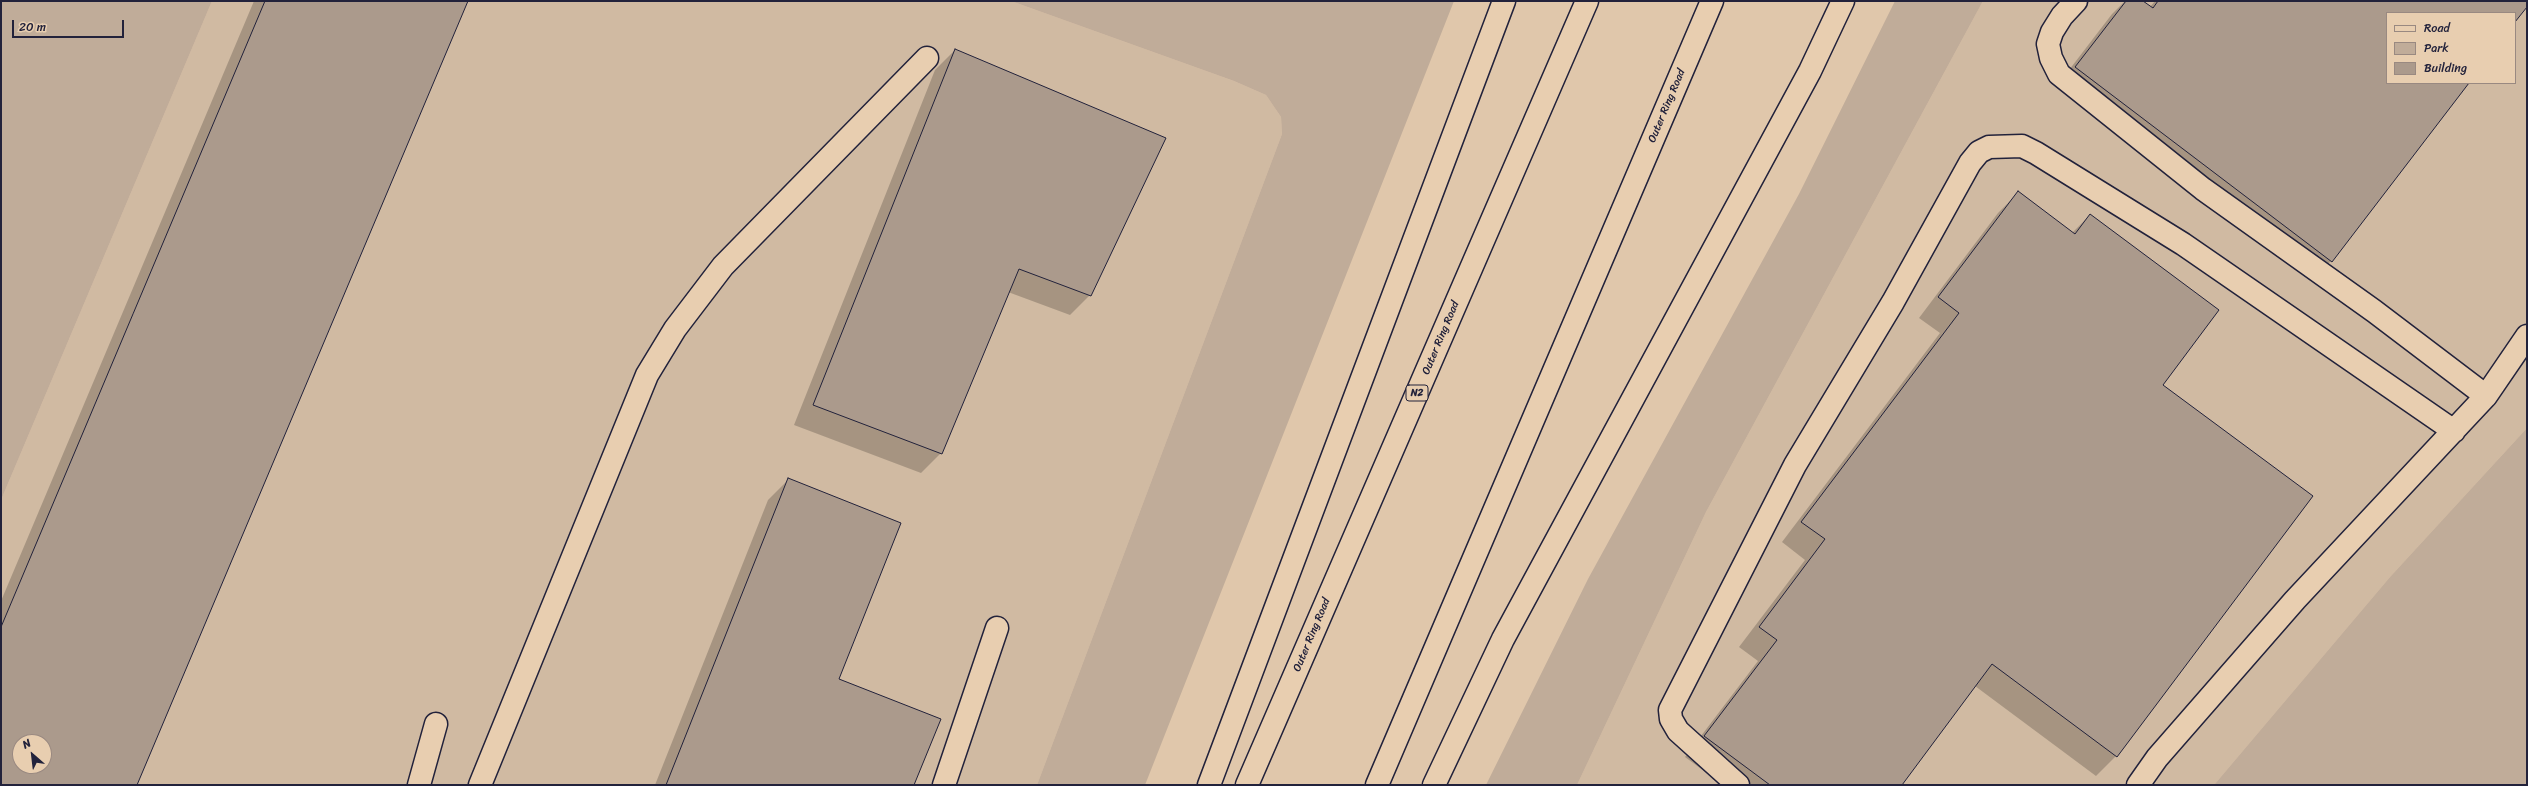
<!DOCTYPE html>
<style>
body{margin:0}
#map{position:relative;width:2528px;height:786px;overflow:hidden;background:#e0c7ab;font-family:Sriracha,sans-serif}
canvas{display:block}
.frame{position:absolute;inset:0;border:2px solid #22223b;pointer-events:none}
.legend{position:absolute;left:2386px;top:12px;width:130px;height:72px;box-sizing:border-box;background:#e8ceb0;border:1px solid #998981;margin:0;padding:5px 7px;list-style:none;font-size:12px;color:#22223b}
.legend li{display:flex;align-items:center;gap:8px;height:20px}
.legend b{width:20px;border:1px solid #998981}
.north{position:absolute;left:12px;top:734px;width:40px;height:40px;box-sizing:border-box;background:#e8ceb0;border:1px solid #998981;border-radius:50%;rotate:332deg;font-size:11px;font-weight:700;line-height:16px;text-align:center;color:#22223b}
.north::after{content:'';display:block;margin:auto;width:14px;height:18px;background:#22223b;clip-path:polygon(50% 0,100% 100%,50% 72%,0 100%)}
.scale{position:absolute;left:12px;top:20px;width:112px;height:18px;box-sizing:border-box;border:2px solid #22223b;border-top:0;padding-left:5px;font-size:12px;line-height:14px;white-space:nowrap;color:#22223b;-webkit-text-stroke:3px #e8ceb0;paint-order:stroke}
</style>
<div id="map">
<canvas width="2528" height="786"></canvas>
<div class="frame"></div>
<ul class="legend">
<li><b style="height:5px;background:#e8ceb0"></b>Road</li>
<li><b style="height:11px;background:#c0ac99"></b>Park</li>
<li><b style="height:11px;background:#ab9a8c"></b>Building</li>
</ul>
<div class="north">N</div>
<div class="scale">20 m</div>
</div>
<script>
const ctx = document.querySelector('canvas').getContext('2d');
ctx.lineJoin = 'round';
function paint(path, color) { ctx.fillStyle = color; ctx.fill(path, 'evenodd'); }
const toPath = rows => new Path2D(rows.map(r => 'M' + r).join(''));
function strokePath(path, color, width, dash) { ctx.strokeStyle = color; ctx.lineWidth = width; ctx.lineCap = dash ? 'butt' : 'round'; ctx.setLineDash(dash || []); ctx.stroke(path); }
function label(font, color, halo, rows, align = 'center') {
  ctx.font = font + ' Sriracha,sans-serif'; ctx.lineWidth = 4; ctx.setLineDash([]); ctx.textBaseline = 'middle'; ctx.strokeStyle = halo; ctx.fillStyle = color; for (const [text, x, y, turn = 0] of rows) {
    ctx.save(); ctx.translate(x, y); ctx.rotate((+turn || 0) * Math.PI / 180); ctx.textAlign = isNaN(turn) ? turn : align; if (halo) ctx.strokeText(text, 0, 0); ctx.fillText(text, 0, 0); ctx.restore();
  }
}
const built = toPath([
 [212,1,1011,1,1234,81,1266,95,1281,117,1282,134,1037,785,1,785,1,500],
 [20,742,44,742,44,766,20,766],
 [1983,1,2527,1,2527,428,2390,577,2214,785,1577,785,1706,512],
 [2387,13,2515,13,2515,83,2387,83]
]);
const green = toPath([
 [1,1,212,1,1,500],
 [1011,1,1454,1,1145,785,1037,785,1282,134,1281,117,1266,95,1234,81],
 [1895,1,1983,1,1706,512,1577,785,1486,785,1588,579,1799,194],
 [2527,428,2527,785,2214,785,2390,577]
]);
const shadow = toPath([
 [254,1,467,1,136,785,1,785,1,601],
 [20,742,44,742,44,766,20,766],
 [2125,1,2141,1,2150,7,2155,1,2527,1,2527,5,2515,21,2515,13,2387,13,2387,83,2467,83,2331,261,2311,281,2056,87,2112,14],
 [955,50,1090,295,1070,315,1008,292,941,453,921,473,794,425,935,70],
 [2018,193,2072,233,2090,215,2162,385,2116,756,2096,776,1975,686,1900,785,1723,785,1685,757,1758,661,1739,647,1805,560,1782,542,1940,333,1919,318,1998,213],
 [788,480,838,680,913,785,655,785,768,500]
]);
const building = toPath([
 [265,1,468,1,137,785,1,785,1,627,265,1],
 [20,742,44,742,44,766,20,766,20,742],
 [2126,1,2143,1,2153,8,2158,1,2527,1,2527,7,2515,22,2515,13,2387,13,2387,83,2469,83,2332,262,2075,67,2126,1],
 [955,49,1166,138,1091,296,1019,269,942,454,813,405,955,49],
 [2018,191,2075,234,2090,214,2219,310,2163,385,2313,496,2117,757,1992,664,1902,785,1770,785,1704,736,1777,640,1759,627,1825,539,1801,522,1959,313,1938,297,2018,191],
 [788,478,901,523,839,679,941,719,914,785,666,785,788,478]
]);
const minor = toPath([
 [2076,1,2062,16,2052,32,2048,44,2051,58,2059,74,2203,189,2374,311,2486,396],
 [419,785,436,724],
 [480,785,647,375,675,329,723,266,927,58],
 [944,785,997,628],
 [1738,785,1678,731,1671,719,1670,710,1795,465,1893,302,1970,163,1979,152,1989,147,2022,146,2036,153,2183,244,2454,431],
 [2138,785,2157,758,2295,600,2486,396,2527,336]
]);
const highway = toPath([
 [1209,785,1504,1],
 [1247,785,1587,1],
 [1377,785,1712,1],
 [1434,785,1503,639,1810,71,1843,1]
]);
const shields = [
 [1417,393,22]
];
const shieldNames = [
 ["N2",1417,393]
];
const streetNames = [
 ["Outer Ring Road",1667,106,-67],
 ["Outer Ring Road",1441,338,-67],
 ["Outer Ring Road",1312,635,-67]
];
paint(built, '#d0baa2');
paint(green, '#c0ac99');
paint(shadow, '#0003');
paint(building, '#ab9a8c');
strokePath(building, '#22223b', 1);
strokePath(minor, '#22223b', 25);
strokePath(highway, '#22223b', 25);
strokePath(minor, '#e8ceb0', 22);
strokePath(highway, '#e8ceb0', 22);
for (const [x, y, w] of shields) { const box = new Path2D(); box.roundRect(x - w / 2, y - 8, w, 16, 3); ctx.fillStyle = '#e8ceb0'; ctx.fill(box); strokePath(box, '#22223b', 1); }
label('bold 10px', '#22223b', null, shieldNames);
label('11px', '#22223b', '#e8ceb0', streetNames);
</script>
